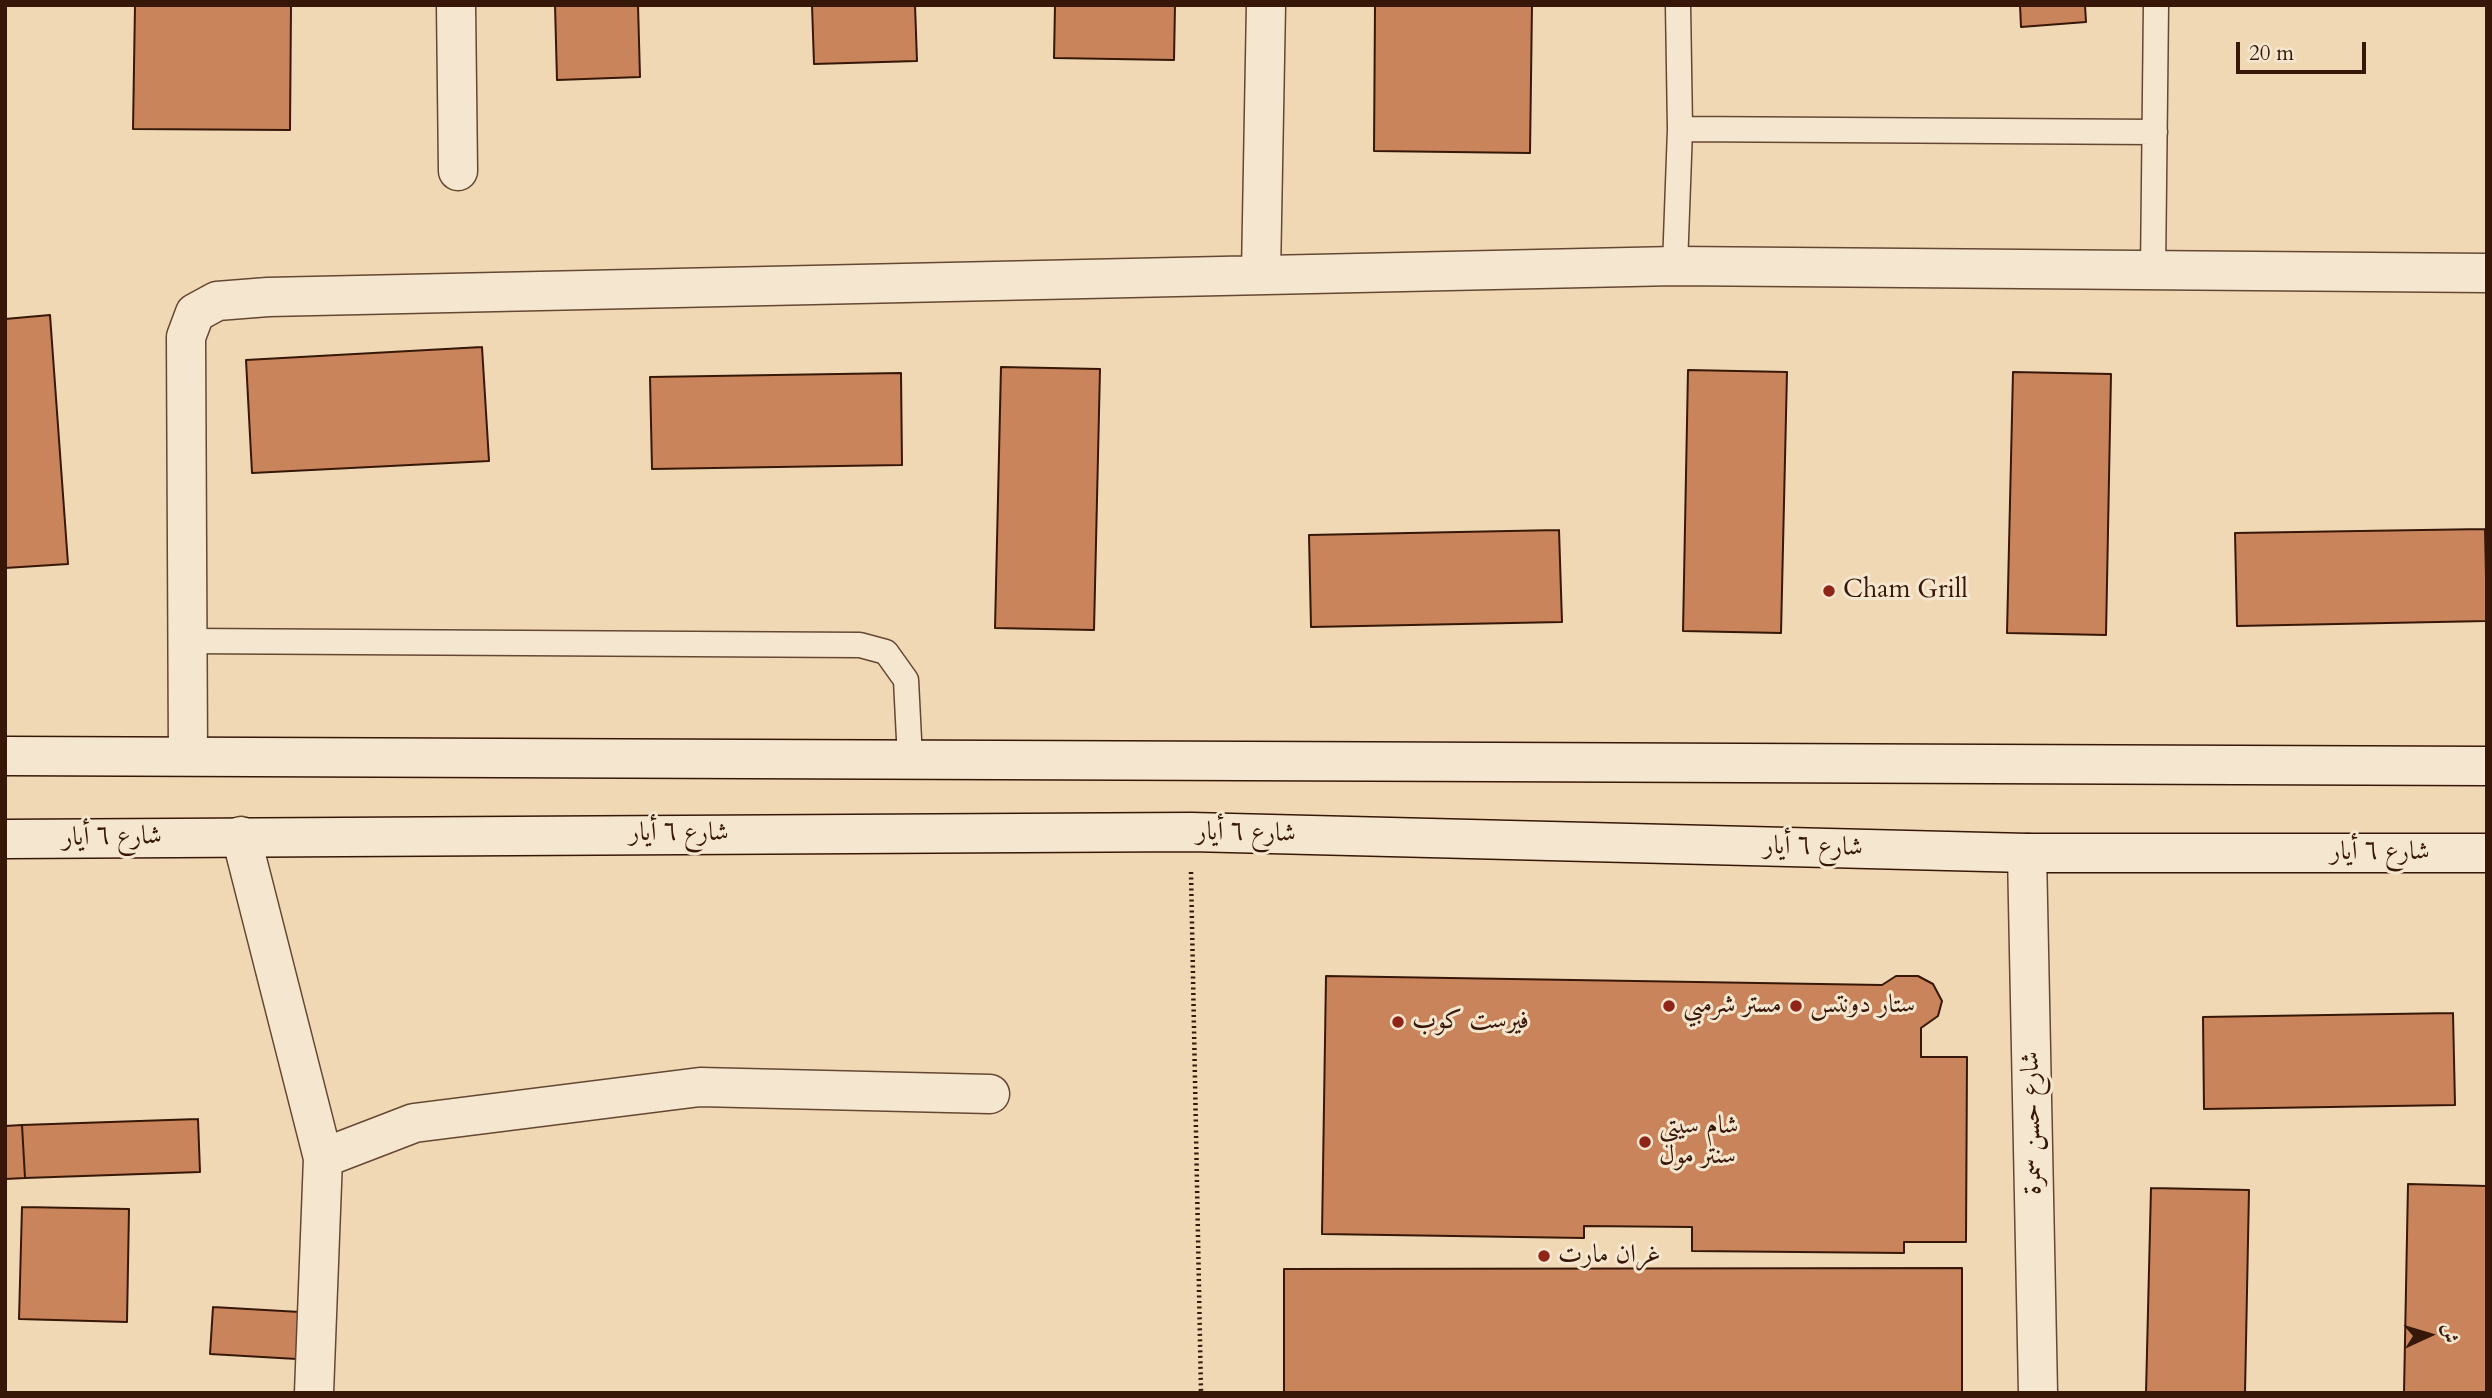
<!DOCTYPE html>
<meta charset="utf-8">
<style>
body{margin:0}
#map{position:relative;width:2492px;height:1398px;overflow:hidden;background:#f0d8b5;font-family:Cardo,Amiri,serif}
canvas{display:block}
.frame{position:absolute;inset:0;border:7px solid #371707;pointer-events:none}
.north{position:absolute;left:2394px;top:1300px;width:70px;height:70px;-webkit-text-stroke:5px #f5e6cf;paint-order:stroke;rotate:86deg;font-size:19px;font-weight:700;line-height:28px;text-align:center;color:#371707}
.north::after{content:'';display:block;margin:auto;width:24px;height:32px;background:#371707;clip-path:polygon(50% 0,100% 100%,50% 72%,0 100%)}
.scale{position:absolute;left:2236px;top:42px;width:130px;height:32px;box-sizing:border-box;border:4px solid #371707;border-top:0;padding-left:9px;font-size:21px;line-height:24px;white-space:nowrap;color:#371707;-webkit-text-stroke:5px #f5e6cf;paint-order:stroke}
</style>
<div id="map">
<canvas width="2492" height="1398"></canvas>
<div class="frame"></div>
<div class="north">ش</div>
<div class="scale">20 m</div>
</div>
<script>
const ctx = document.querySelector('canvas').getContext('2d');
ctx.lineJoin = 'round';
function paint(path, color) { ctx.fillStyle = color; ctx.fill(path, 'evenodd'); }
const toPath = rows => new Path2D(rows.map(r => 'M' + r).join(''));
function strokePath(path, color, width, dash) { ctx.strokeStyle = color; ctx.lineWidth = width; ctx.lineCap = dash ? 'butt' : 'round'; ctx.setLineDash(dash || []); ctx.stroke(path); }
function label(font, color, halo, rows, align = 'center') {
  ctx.font = font + ' Cardo,Amiri,serif'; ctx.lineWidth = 6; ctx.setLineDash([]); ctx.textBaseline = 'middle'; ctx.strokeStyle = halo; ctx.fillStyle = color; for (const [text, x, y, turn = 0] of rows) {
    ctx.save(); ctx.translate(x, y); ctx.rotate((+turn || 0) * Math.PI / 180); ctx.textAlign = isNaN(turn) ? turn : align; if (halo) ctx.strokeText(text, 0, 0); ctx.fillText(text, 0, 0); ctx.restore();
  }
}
const building = toPath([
 [135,5,291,5,290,130,133,129,135,5],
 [555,5,638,5,640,77,557,80,555,5],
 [812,5,915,5,917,61,814,64,812,5],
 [1055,5,1175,5,1174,60,1054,58,1055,5],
 [1375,5,1532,5,1530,153,1374,151,1375,5],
 [2020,5,2085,5,2086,22,2021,27,2020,5],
 [50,315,68,564,5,568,5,319,50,315],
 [482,347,489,461,252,473,246,360,482,347],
 [1001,367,1100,369,1094,630,995,628,1001,367],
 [1688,370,1787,372,1781,633,1683,631,1688,370],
 [2013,372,2111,374,2106,635,2007,633,2013,372],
 [901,373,902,465,652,469,650,377,901,373],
 [2485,529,2487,621,2237,626,2235,533,2485,529],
 [1559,530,1562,622,1311,627,1309,535,1559,530],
 [1326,976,1882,985,1896,976,1918,976,1933,984,1942,1001,1938,1016,1921,1028,1921,1057,1967,1057,1966,1242,1904,1242,1904,1253,1692,1251,1692,1227,1584,1226,1584,1238,1322,1234,1326,976],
 [2453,1013,2455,1105,2204,1109,2203,1017,2453,1013],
 [198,1119,200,1172,25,1178,22,1125,198,1119],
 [22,1125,25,1178,5,1179,5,1126,22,1125],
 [2408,1184,2487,1186,2487,1393,2404,1393,2408,1184],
 [2151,1188,2249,1190,2245,1393,2146,1393,2151,1188],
 [22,1207,129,1209,127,1322,19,1319,22,1207],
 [1962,1268,1962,1393,1284,1393,1284,1269,1962,1268],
 [213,1307,300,1312,297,1359,210,1354,213,1307]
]);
const path = toPath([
 [1191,872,1201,1393]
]);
const lane = toPath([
 [1680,129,2155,132],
 [1675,266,1680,129,1678,5],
 [2153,272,2156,5],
 [188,641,860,645,886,652,906,680,910,759]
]);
const street = toPath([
 [456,5,458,171],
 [1261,273,1266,5],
 [188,756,186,337,195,313,217,301,268,297,1675,266,2487,273],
 [241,836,323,1158,314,1393],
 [2027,853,2038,1393],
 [323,1158,414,1123,700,1087,990,1094]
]);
const secondary = toPath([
 [5,756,2487,766],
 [5,839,1191,832,2027,853,2487,853]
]);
const markers = [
 [1829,591,7,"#8f2418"],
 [1669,1006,7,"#8f2418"],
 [1796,1006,7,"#8f2418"],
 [1398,1022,7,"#8f2418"],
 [1645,1142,7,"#8f2418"],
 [1544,1256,7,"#8f2418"]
];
const poiNames = [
 ["Cham Grill",1843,591],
 ["مستر شرمبي",1683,1006],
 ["ستار دونتس",1810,1006],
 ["فيرست كوب",1412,1022],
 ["شام سيتي",1659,1127],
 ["سنتر مول",1659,1157],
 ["غران مارت",1558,1256]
];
const streetNames = [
 ["شارع ٦ أيار",679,834],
 ["شارع ٦ أيار",1246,834,1],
 ["شارع ٦ أيار",112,838,-1],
 ["شارع ٦ أيار",1813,848,1],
 ["شارع ٦ أيار",2380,853],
 ["شارع حسن سمرة",2033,1123,-91]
];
paint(building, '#c9845b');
strokePath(building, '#371707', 2);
strokePath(lane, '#654732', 27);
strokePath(street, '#654732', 41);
strokePath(secondary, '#371707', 41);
strokePath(path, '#371707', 4.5, [2, 3.5]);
strokePath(lane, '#f5e6cf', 24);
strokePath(street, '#f5e6cf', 38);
strokePath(secondary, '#f5e6cf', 38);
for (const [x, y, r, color] of markers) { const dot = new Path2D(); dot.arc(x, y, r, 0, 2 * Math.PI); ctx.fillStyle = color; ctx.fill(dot); strokePath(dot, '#f5e6cf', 2.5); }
label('26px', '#371707', '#f5e6cf', poiNames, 'left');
label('26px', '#371707', '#f5e6cf', streetNames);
</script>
